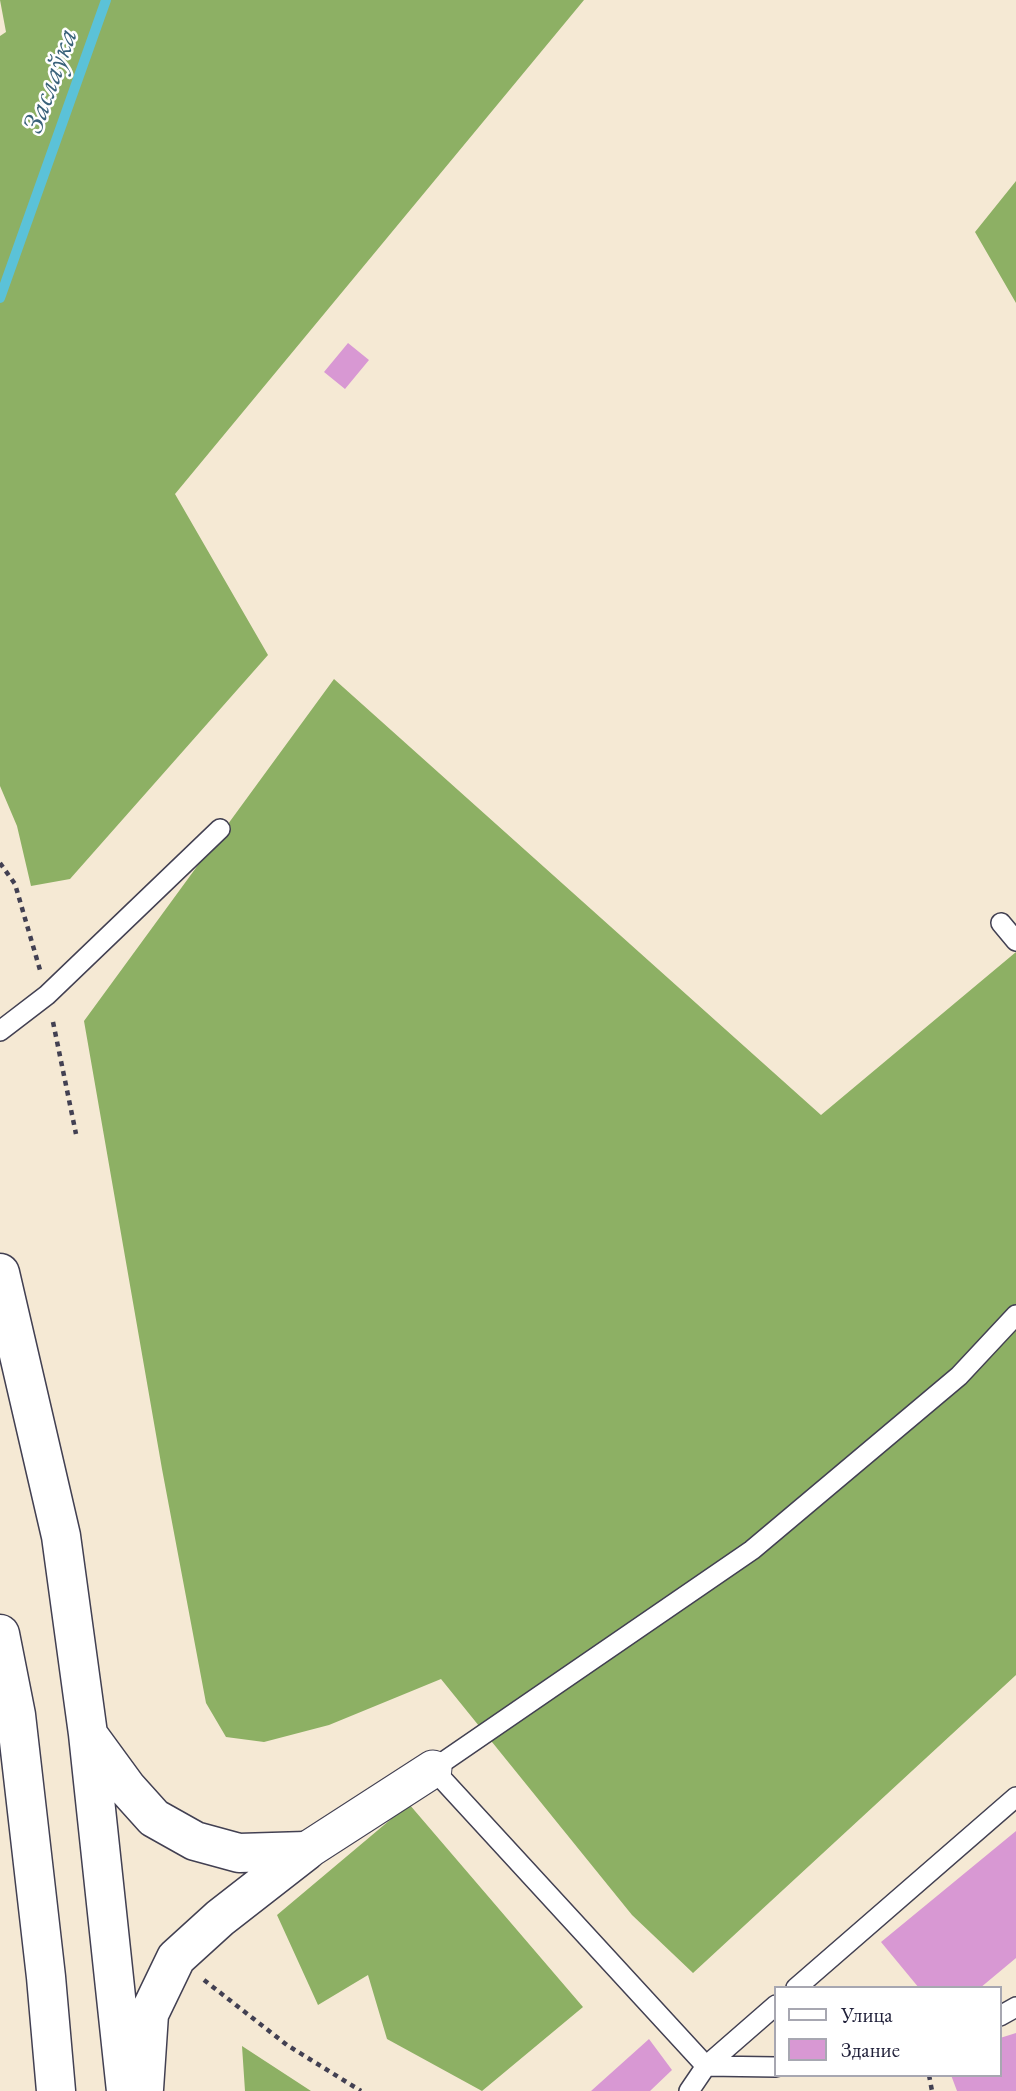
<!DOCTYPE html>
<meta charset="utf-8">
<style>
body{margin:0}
#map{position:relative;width:1016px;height:2091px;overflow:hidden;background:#f5e9d4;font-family:"EB Garamond",serif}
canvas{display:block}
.legend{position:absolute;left:774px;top:1986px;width:228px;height:91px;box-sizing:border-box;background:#fff;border:2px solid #a7a7b1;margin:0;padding:9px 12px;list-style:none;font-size:21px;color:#22223b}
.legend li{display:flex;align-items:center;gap:14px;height:35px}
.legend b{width:35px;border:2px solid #a7a7b1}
</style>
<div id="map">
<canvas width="1016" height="2091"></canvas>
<ul class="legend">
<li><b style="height:9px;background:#fff"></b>Улица</li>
<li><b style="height:19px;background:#d898d3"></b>Здание</li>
</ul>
</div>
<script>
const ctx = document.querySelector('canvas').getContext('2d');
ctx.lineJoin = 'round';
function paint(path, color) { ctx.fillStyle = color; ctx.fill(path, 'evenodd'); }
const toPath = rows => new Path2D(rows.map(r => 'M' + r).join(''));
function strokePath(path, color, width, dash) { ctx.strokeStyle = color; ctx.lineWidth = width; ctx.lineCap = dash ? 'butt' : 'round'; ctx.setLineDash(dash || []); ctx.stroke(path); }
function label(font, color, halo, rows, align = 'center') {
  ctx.font = font + ' "EB Garamond",serif'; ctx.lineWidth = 5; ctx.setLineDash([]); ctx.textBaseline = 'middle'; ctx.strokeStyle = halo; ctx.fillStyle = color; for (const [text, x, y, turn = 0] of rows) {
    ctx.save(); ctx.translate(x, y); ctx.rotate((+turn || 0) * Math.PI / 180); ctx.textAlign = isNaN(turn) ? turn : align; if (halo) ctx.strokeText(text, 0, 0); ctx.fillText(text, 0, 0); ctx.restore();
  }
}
const forest = toPath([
 [0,0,584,0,175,494,268,655,70,879,31,886,17,826,0,786,0,36,6,32],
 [1016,181,1016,303,975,232],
 [334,679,821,1115,1016,952,1016,1675,693,1973,632,1915,441,1679,329,1725,264,1742,226,1737,206,1703,162,1469,84,1021],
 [409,1804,583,2007,482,2091,387,2039,368,1975,318,2005,277,1915],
 [242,2046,311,2091,245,2091]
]);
const stream = toPath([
 [0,298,106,0]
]);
const building = toPath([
 [348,343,369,360,345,389,324,372],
 [1016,1831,1016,1958,980,1988,919,1988,881,1942],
 [1016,2033,1016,2091,957,2091,951,2075,1000,2075,1000,2038],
 [649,2039,672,2070,650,2091,591,2091]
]);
const path = toPath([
 [0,863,15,884,40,970],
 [53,1022,76,1134],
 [204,1980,287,2045,361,2091],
 [929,2075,932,2091]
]);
const lane = toPath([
 [1001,923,1016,941],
 [0,1031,47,995,220,829],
 [796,1988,1016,1797],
 [1000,2016,1016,2007],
 [776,2067,706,2066,433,1769,752,1550,959,1376,1016,1315],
 [689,2091,706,2066,776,2005]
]);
const street = toPath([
 [306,1851,433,1769]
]);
const highway = toPath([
 [0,1273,61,1536,88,1734,126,2091],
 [0,1634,16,1715,46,1977,56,2091],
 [89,1736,127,1788,154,1818,195,1841,239,1853,306,1851],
 [144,2089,149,2014,176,1958,220,1918,306,1851]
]);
const waterNames = [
 ["Заслаўка",51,81,-70]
];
paint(forest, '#8db064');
strokePath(stream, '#5bc2d8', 10);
paint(building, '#d898d3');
strokePath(lane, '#424052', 22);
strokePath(street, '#424052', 39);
strokePath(highway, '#424052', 41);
strokePath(path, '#424052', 4.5, [5, 5]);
strokePath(lane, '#fff', 19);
strokePath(street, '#fff', 37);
strokePath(highway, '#fff', 38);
label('italic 30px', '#39627a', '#fff', waterNames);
</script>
